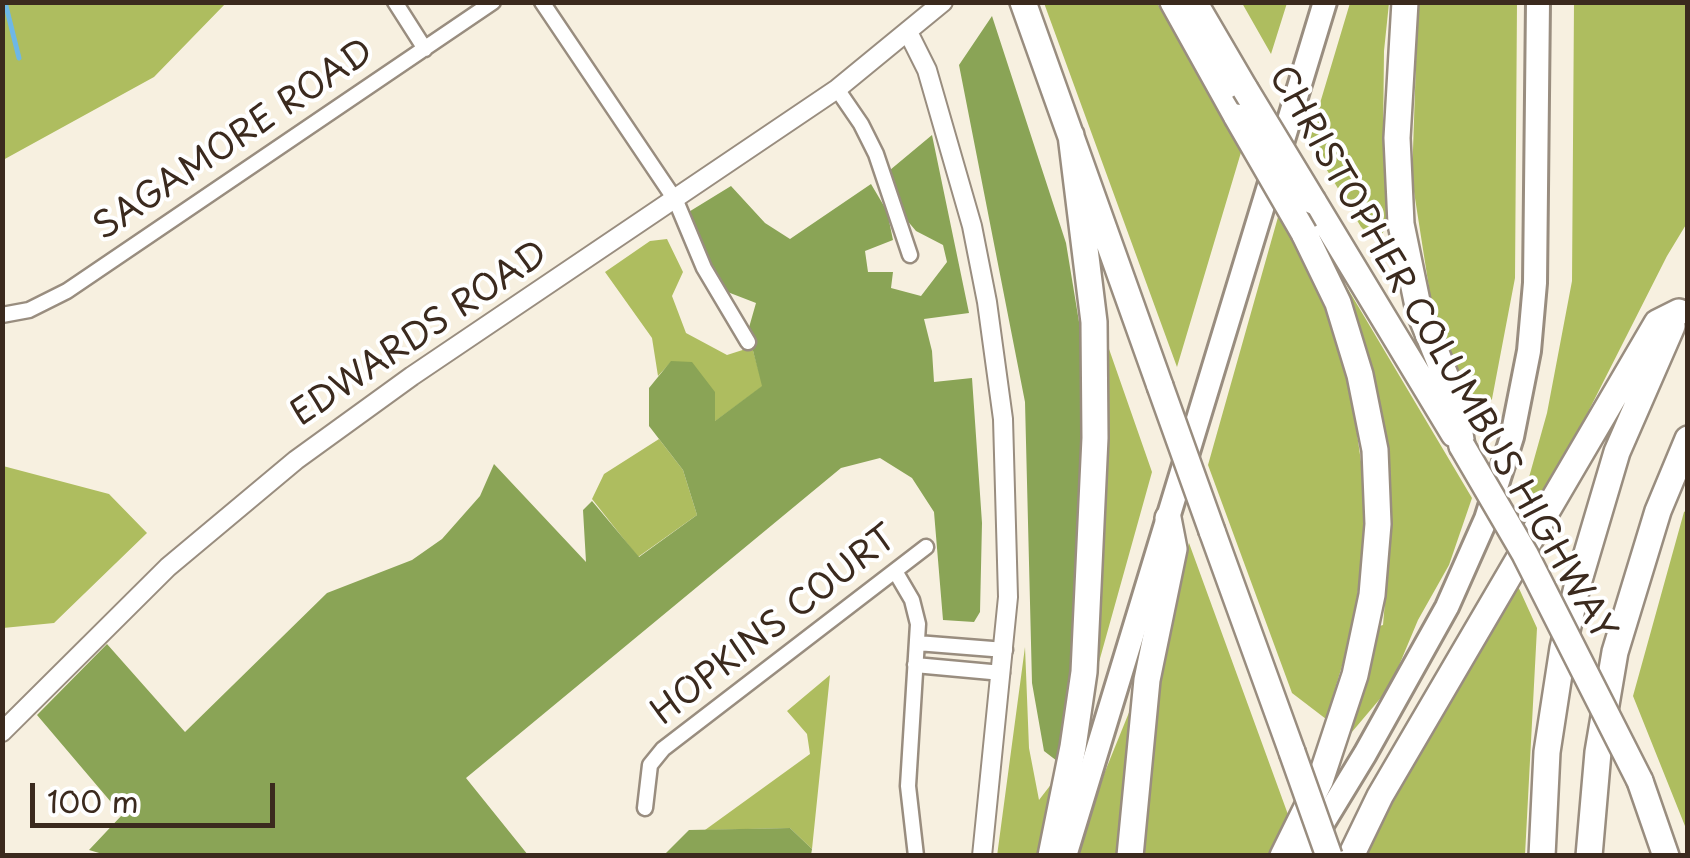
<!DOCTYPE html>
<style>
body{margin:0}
#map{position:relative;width:1690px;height:858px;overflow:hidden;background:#f7f0e0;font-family:"Playpen Sans",sans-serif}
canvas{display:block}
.frame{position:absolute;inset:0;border:5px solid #3b2a1e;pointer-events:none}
.scale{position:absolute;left:30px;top:783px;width:245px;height:45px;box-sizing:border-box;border:5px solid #3b2a1e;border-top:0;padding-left:12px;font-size:30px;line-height:35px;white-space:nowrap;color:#3b2a1e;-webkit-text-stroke:8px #fff;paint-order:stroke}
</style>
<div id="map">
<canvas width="1690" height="858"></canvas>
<div class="frame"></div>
<div class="scale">100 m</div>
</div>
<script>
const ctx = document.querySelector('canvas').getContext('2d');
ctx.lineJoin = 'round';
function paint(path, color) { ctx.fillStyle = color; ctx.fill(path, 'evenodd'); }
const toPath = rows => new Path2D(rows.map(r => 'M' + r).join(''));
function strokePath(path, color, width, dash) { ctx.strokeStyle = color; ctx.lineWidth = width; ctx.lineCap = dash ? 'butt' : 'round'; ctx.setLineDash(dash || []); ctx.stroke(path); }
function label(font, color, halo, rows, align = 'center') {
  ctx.font = font + ' "Playpen Sans",sans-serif'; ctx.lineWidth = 8; ctx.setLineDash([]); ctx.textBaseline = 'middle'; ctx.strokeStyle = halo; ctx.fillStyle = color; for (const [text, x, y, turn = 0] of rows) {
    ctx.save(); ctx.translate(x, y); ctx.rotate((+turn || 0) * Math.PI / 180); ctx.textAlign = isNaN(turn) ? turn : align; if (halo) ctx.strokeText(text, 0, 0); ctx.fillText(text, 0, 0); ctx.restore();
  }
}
const green = toPath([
 [3,2,226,2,226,3,154,77,3,160],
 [1044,3,1157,3,1242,149,1177,367],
 [1242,3,1287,3,1271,54],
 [1350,3,1389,3,1384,51,1383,140,1387,223,1382,235,1370,236,1361,227,1309,140],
 [1418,3,1517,3,1515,278,1492,399,1481,414,1459,379,1432,307,1412,179],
 [1574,3,1687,3,1687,223,1667,256,1586,416,1535,503,1526,488,1547,413,1572,281],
 [1280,210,1319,288,1335,332,1349,377,1363,476,1363,557,1351,636,1326,719,1292,693,1208,465],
 [667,239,683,272,672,296,686,333,727,355,752,347,763,386,714,422,671,362,658,376,652,338,605,272,650,241],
 [1336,269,1472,498,1449,565,1418,620,1390,687,1346,739,1376,627,1383,625,1391,532,1391,486,1388,441,1382,441],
 [1109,349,1152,472,1099,662],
 [659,439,683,470,697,515,638,557,592,499,604,474],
 [3,466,109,494,147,533,54,623,3,628],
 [1687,510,1687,831,1633,696,1684,512],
 [1189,543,1290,820,1272,855,1142,856,1145,778,1167,630],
 [1517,584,1537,628,1525,855,1357,856],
 [1025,647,1029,748,1039,800,1059,774,1042,855,997,856],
 [830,675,812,849,790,828,705,830,810,754,807,734,787,711],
 [1130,710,1133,711,1119,855,1078,856,1104,774]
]);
const forest = toPath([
 [992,16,1066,243,1082,340,1081,450,1072,666,1057,761,1044,751,1032,683,1025,402,959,65],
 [932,135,969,313,924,319,932,351,934,382,972,378,982,523,980,612,974,622,943,620,934,512,912,478,880,458,841,468,466,778,528,855,106,855,89,850,122,815,37,715,107,644,185,732,327,593,412,560,442,539,480,496,494,464,586,562,583,510,592,501,639,557,697,515,683,470,649,426,649,388,671,361,692,362,715,392,715,421,762,386,748,331,756,303,712,286,687,213,731,186,765,223,790,239,871,184,887,211,893,240,865,251,868,272,893,272,891,288,921,296,947,262,943,245,916,231,900,212,890,170],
 [790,828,812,849,811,855,664,855,689,830]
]);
const stream = toPath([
 [5,2,19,58]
]);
const minor = toPath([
 [395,2,425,49],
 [542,2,676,201,704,268,748,342],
 [837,89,861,124,876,154,910,255],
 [2,315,29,310,67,291,493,2],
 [895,571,912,600,918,624,908,786,916,856],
 [917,643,1005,650],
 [915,665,1002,673],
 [645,808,650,765,663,749,926,547]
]);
const tertiary = toPath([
 [908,32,927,70,972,226,987,302,1003,419,1008,597,982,856],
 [2,732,168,567,296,460,412,376,837,89,943,2]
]);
const trunk = toPath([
 [1065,856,1325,2],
 [1303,856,1365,754,1447,607,1486,519,1512,437,1529,351,1535,283,1538,2]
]);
const motorway = toPath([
 [1023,2,1160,386],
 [1173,2,1237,117],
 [1194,2,1245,89],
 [1405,2,1397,138,1401,224,1419,311,1454,397,1462,446],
 [1313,201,1454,434],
 [1212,531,1292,752],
 [1640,781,1666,856],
 [1051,856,1073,747,1084,672,1095,438,1094,322,1071,135],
 [1130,856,1147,680,1174,549,1168,518],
 [1283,856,1320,781,1355,675,1372,595,1378,524,1375,450,1360,375,1338,303,1304,233],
 [1351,856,1380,796,1657,323,1679,312],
 [1542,856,1547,752,1563,648,1577,587,1617,452,1672,326],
 [1589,856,1598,752,1615,652,1658,511,1688,439]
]);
const motorwayBridge = toPath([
 [1245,89,1313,201],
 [1237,117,1304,233],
 [1160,386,1212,531],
 [1462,446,1525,554,1640,781],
 [1292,752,1329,856]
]);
const streetNames = [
 ["SAGAMORE ROAD",234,141,-34],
 ["EDWARDS ROAD",420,335,-34],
 ["CHRISTOPHER COLUMBUS HIGHWAY",1441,354,60],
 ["HOPKINS COURT",775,626,-38]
];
paint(green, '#aebd5f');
paint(forest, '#8aa456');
strokePath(stream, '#6eb7e6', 5);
strokePath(minor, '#998d7f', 19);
strokePath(tertiary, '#998d7f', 22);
strokePath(trunk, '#998d7f', 28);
strokePath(motorway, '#998d7f', 30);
strokePath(minor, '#fff', 14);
strokePath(tertiary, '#fff', 18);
strokePath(trunk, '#fff', 22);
strokePath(motorway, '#fff', 25);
strokePath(motorwayBridge, '#998d7f', 30, []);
strokePath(motorwayBridge, '#fff', 25);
label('35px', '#3b2a1e', '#fff', streetNames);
</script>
